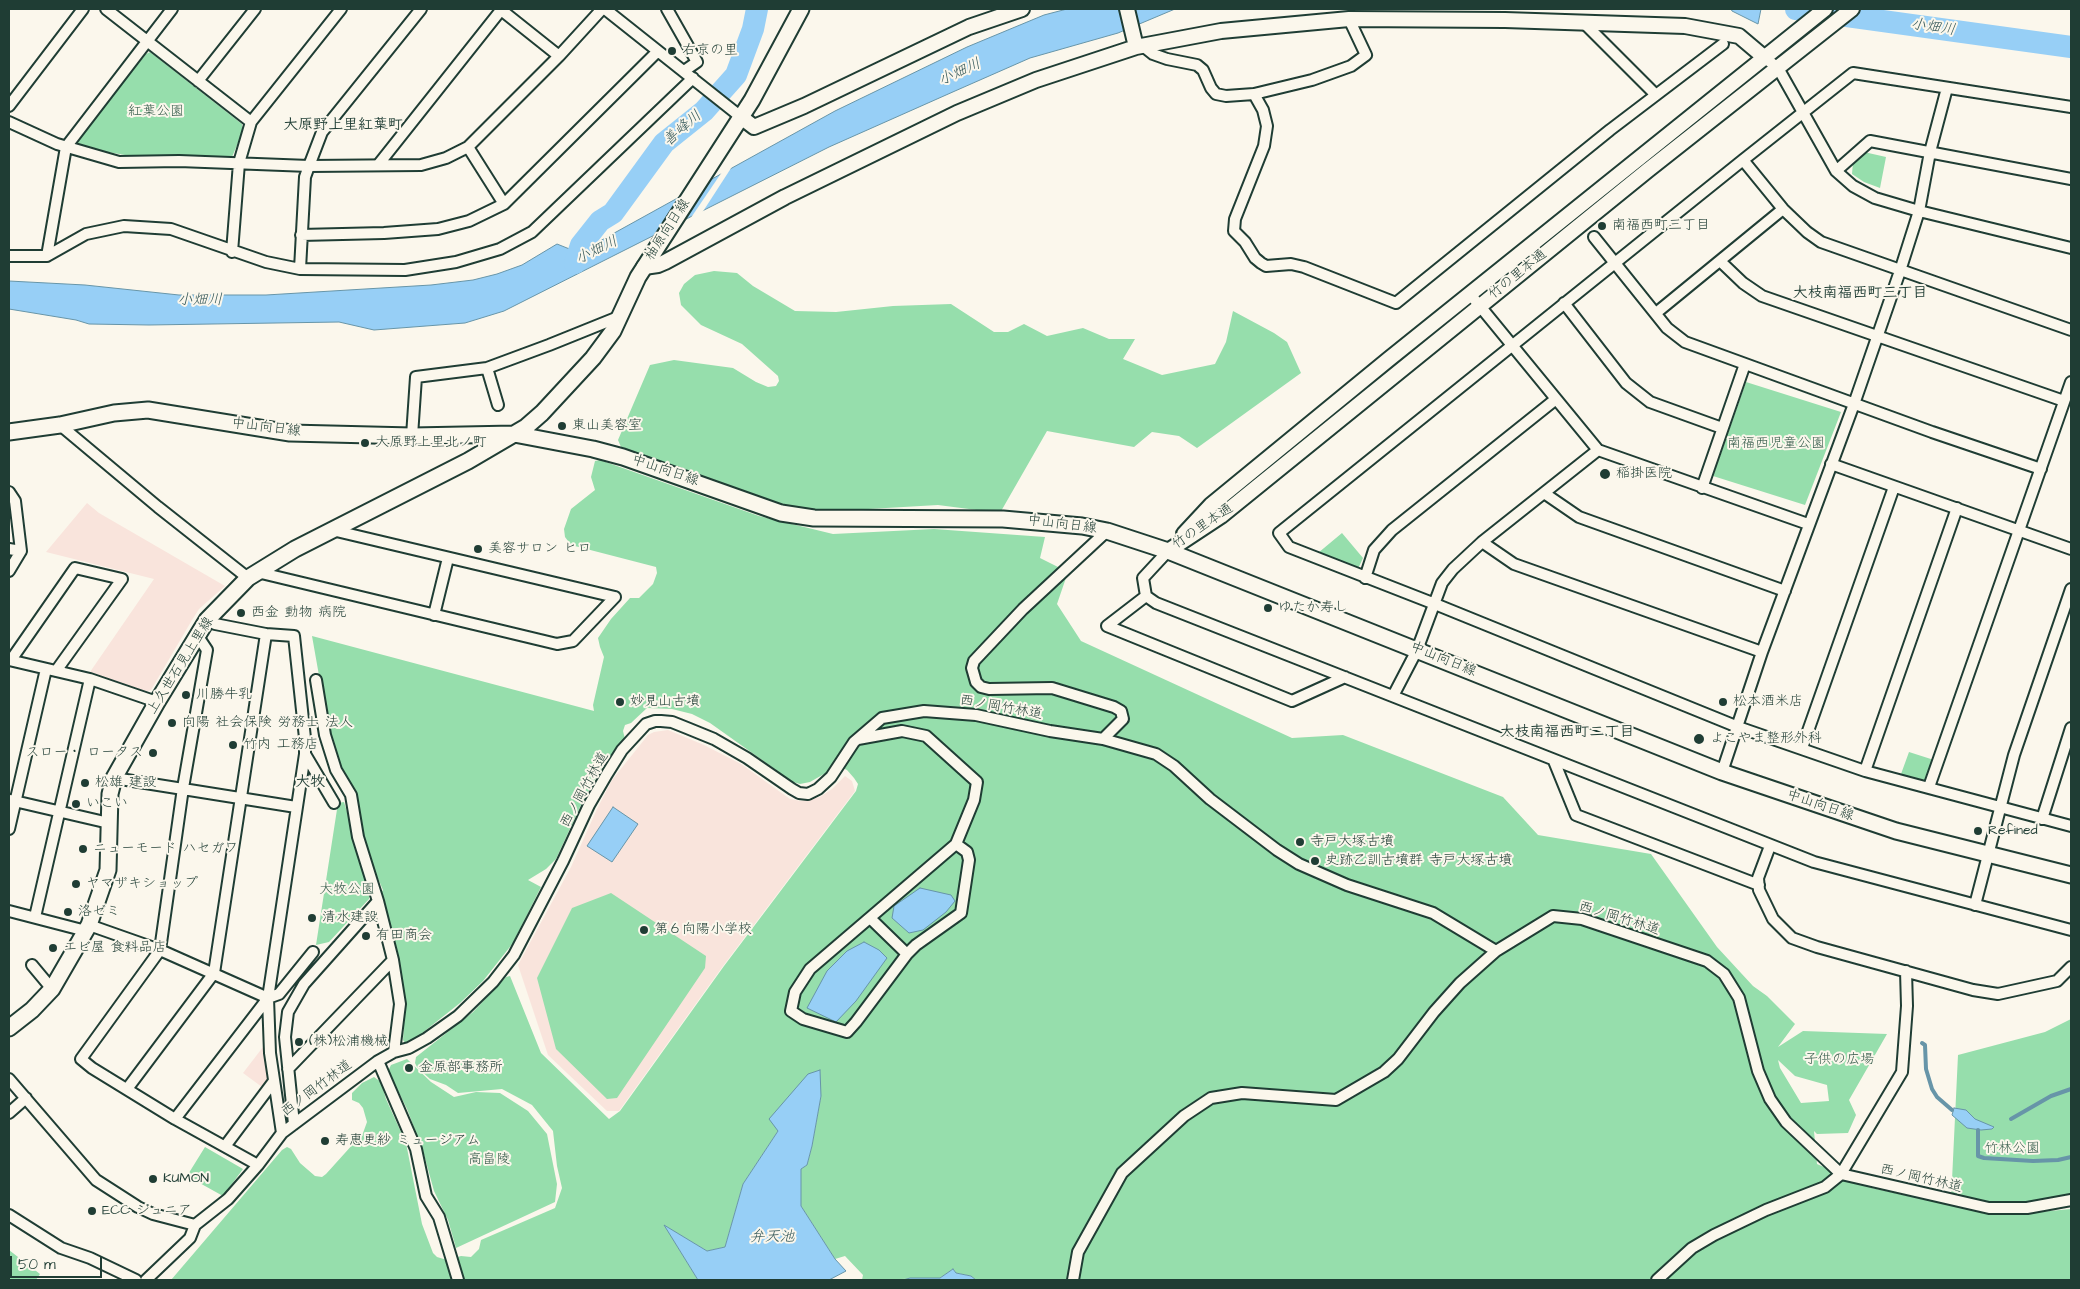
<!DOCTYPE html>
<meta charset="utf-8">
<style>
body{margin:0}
#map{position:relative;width:2080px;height:1289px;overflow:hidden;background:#fbf7ec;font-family:"Architects Daughter",sans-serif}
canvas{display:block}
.frame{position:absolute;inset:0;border:10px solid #1f3d34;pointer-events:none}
.scale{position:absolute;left:10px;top:1256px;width:92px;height:22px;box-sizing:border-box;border:2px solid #1f3d34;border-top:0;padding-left:6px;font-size:15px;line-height:18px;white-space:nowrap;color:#1f3d34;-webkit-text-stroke:4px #fbf7ec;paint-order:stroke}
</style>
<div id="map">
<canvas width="2080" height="1289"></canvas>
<div class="frame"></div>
<div class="scale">50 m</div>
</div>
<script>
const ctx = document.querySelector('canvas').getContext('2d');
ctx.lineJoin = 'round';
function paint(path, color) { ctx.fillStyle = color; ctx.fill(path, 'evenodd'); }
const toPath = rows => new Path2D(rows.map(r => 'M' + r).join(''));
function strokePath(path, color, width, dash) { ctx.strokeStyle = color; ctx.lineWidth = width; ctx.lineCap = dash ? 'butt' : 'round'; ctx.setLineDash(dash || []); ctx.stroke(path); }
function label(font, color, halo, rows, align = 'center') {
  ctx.font = font + ' "Architects Daughter","Klee One",sans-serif'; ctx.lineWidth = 4; ctx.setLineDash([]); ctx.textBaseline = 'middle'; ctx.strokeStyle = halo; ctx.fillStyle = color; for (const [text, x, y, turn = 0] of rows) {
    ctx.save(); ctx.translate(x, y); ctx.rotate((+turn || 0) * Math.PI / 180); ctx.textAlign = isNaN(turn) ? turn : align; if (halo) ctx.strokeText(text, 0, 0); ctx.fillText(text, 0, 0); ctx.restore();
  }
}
const built = toPath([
 [87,503,99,513,225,586,199,609,192,620,151,690,145,692,90,672,154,579,46,552],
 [668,730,704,745,741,764,790,799,801,801,820,797,832,789,845,776,852,781,855,791,723,966,619,1111,607,1111,548,1055,518,965,571,867,597,809,612,780,648,735,654,732],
 [263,1047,268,1078,262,1087,243,1073]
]);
const green = toPath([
 [150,52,242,124,243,131,232,157,125,155,84,148,74,144,146,54],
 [1864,152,1886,157,1880,188,1864,182,1852,174,1853,162],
 [714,271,737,273,753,286,795,311,836,312,893,306,951,304,994,332,1008,332,1024,324,1047,336,1083,328,1109,339,1135,339,1123,359,1162,375,1215,364,1226,342,1233,311,1274,333,1287,342,1301,373,1197,448,1179,436,1152,432,1134,447,1047,431,1000,513,938,505,834,511,784,506,733,490,621,447,618,440,650,365,674,360,733,368,756,382,768,387,776,386,779,381,778,376,742,344,701,325,681,305,679,293,684,284,695,275],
 [1746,382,1841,412,1805,505,1713,476],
 [600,460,759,516,833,534,934,529,1045,537,1040,558,1068,572,1057,604,1081,641,1292,738,1343,735,1503,797,1538,835,1651,854,1717,947,1753,986,1767,996,1795,1024,1778,1047,1803,1031,1887,1034,1849,1100,1856,1115,1848,1133,1817,1134,1814,1131,1817,1164,1872,1188,1954,1206,1988,1209,1951,1201,1958,1055,2045,1032,2071,1019,2071,1195,2027,1208,2028,1213,2071,1209,2071,1280,976,1280,971,1276,956,1273,953,1269,940,1278,862,1280,863,1275,845,1256,835,1259,801,1206,801,1169,807,1165,812,1146,821,1096,778,1131,743,1184,725,1247,707,1251,665,1226,698,1280,171,1280,282,1150,287,1147,291,1149,300,1163,315,1176,322,1177,326,1174,363,1133,367,1122,363,1108,359,1103,352,1100,352,1093,362,1083,374,1077,381,1082,386,1099,406,1143,422,1224,433,1253,437,1257,447,1260,461,1256,471,1257,479,1249,481,1240,555,1208,562,1188,557,1166,553,1131,532,1105,502,1089,458,1093,446,1085,430,1079,417,1067,415,1063,416,1057,473,1012,506,977,510,976,541,1053,609,1119,620,1111,724,966,856,791,858,784,854,778,847,770,838,766,810,782,800,784,793,782,710,723,692,714,672,709,647,708,631,723,625,725,623,731,625,739,606,761,594,781,581,805,556,859,546,869,528,880,541,887,513,943,483,981,460,1003,416,1038,405,1043,403,1040,405,1008,381,893,383,890,364,846,339,768,329,732,312,636,594,711,593,705,604,657,600,647,598,638,611,619,630,598,639,598,653,584,657,573,656,567,571,545,565,537,564,529,571,509,595,490,591,477,595,461],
 [1778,1060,1795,1076,1827,1085,1829,1101,1801,1103,1780,1068],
 [1342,533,1363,558,1357,571,1318,553],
 [1909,752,1934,760,1927,782,1901,774],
 [344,802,371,891,369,899,329,942,316,945,338,803],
 [611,893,706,956,705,968,617,1098,607,1099,556,1049,537,978,572,908],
 [407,1059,431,1082,454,1097,476,1092,500,1093,528,1111,547,1134,557,1184,555,1202,456,1248,448,1220,434,1191,423,1151,407,1109,388,1071,391,1065],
 [205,1147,243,1169,223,1196,187,1176],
 [9,1250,40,1274,36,1280,9,1280]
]);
const water = toPath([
 [1067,9,1175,9,1118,33,1030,58,955,91,829,147,504,311,465,323,374,330,339,322,149,325,89,324,76,320,9,309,9,281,85,285,179,295,266,295,431,285,473,280,497,274,522,265,557,244,572,250,598,242,835,111,967,47,1044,15,1067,9],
 [1731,9,1761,9,1758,24,1732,11,1731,9],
 [613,807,638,824,612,862,587,846,613,807],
 [920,888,951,895,955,901,946,912,923,930,909,933,892,918,894,906,920,888],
 [864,942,879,950,887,958,856,1001,836,1022,807,1008,827,971,847,951,864,942],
 [820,1070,821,1096,812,1146,807,1165,801,1169,801,1206,835,1259,846,1271,829,1280,698,1280,664,1225,707,1251,725,1247,743,1184,778,1131,769,1119,808,1074,820,1070],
 [1954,1108,1966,1110,1975,1119,1994,1127,1992,1129,1981,1130,1967,1128,1952,1115,1954,1108],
 [953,1269,956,1273,971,1276,976,1280,903,1280,910,1278,940,1278,953,1269]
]);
const pier = toPath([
 [735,162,700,216,688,222,724,169]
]);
const stream = toPath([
 [1922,1043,1925,1045,1926,1069,1932,1089,1937,1097,1952,1110],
 [2011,1119,2051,1096,2071,1089],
 [1978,1130,1978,1156,1984,1158,2033,1161,2058,1160,2071,1157]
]);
const river = toPath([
 [1796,9,2071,47],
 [575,263,581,245,600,221,613,213,664,143,704,111,736,75,753,29,757,9]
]);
const minor = toPath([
 [106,9,251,122],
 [421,9,322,132,309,166,421,165,446,158,468,147,559,56,602,9],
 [500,9,559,56],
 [605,9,741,117],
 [667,9,697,62,684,71],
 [1584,23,1656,95],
 [1143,46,1153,54,1167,59,1197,65,1203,70,1211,88,1216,94,1226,96,1254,94,1312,80,1351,66,1366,55,1349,19],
 [1765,58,1778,68,1836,171,1853,186,1875,198,1919,211,2071,248],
 [198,81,255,9],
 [1254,94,1263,110,1267,126,1264,146,1235,219,1234,231,1245,242,1255,258,1261,263,1266,266,1291,264,1304,267,1396,303,1610,130,1723,44],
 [9,106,83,9],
 [2071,107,1853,73,1743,160,1279,533,1289,547,1435,604,1738,727,1865,771,2071,826],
 [9,122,57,144,119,162,179,161,309,166,305,177,300,269,266,262,171,229,124,226,86,234,47,256,9,256],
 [468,147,504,204],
 [1743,160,1783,209,1807,232,1821,242,2071,330],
 [378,165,501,10],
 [1836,171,1870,141,2071,179],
 [301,235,384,233,438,229,469,221,504,204,658,51],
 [1594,237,1667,328,1685,342,1932,432,2041,469],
 [232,252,239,163,251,122,341,9],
 [47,256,66,147,172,9],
 [1720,261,1743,283,1762,296,2064,401],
 [300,269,405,270,456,262,500,249,532,232,693,78],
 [1470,294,1598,450,1808,524],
 [1564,303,1626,383,1650,402,1722,428],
 [1656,313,1783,209],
 [487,368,498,405],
 [60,425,158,507,248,578],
 [412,436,416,377,487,368,549,345,621,316],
 [1831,464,2071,549],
 [1702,488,1745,364],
 [9,492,15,501,21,551,9,571],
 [1544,493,1579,517,1785,591],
 [332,530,615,597],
 [1482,542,1514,564,1762,652],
 [9,549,21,551],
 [1168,551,1143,578,1146,596,1156,603,1814,862,2071,930],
 [257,572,557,644,573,641,615,597],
 [1365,578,1374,550,1392,530,1556,399],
 [1146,596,1107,626,1292,701,1345,677],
 [434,615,448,558],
 [207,620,215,624,266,634,294,636,305,738,305,754,268,998,279,994,313,952],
 [197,635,207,650,183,788,160,950,81,1059,92,1068,175,1119,258,1165],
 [9,660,90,679,157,702],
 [11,660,75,568,122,579,56,671],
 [316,680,325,735,336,770,351,795,358,837,378,901,393,960,400,1004,394,1052],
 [1393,696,1417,650,1442,583,1453,569,1482,542,1598,450],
 [858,739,902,731,926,736,977,782,974,800,956,844,810,969,795,992,791,1011,803,1019,847,1032,856,1022,907,954,916,945,961,913,969,860,967,852,956,844],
 [1103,739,1123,719,1121,711,1114,707,1052,688,989,689,981,687,976,682,972,668,974,661,1023,609,1107,531],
 [1802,748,1894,487],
 [305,754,334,803],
 [1554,761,1576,815,1759,885],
 [1865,771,1957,508],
 [1722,772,1762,652,1854,404,1900,271,1919,211,1930,152,1947,88],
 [114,778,296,807],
 [1929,787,2071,382],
 [10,800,109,823],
 [2042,819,2071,728],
 [9,829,46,669],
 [1770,846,1758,878,1759,890,1773,919,1792,938,1817,947,1973,990,1998,994,2057,981,2071,967],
 [1975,905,2014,755,2071,589],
 [9,911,86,931],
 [35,917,90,679],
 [871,919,907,954],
 [89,925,160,950,268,998],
 [32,965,52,989],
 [268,998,270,1053,282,1133],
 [378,1061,416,1149,426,1196,439,1217,458,1280],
 [288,1069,393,960],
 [9,1079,96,1180,138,1207,153,1214,195,1225,228,1199,258,1165,282,1133,378,1061,394,1052,409,1048,427,1038,458,1016,493,982,514,955,563,861,589,805,607,774,622,750,646,724,655,721,661,721,672,722,687,728,714,739,747,758,792,789,799,793,808,794,818,789,831,777,854,742,882,718,924,711,976,715,1050,731,1103,739,1156,754,1174,766,1210,799,1277,850,1299,864,1347,885,1433,913,1496,951,1553,916,1582,919,1707,961,1724,974,1739,998,1758,1071,1770,1099,1786,1122,1841,1174,1989,1208,2027,1208,2071,1200],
 [127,1089,214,973,266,634],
 [9,1113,26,1098],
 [175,1119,268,998],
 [294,1124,285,1037,288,1012,304,984,378,901],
 [226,1145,274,1081],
 [9,1215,61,1248,90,1258,136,1280],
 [146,1280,190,1238,195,1225],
 [1073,1280,1078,1252,1122,1173,1184,1116,1211,1098,1242,1093,1336,1100,1384,1072,1398,1059,1434,1012,1460,983,1496,951],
 [1657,1280,1692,1248,1714,1235,1766,1210,1825,1187,1841,1174,1902,1072,1907,1006,1906,971]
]);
const tertiary = toPath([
 [1127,9,1136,47],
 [741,117,754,127,804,106,969,27,1022,9],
 [644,267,658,265,665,262,785,197,957,113,1036,80,1136,47,1221,31,1349,19,1505,20,1685,26,1739,36,1765,58],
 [1184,534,1211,505,1389,359,1825,9],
 [1168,551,1221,516,1648,170,1852,9]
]);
const secondary = toPath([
 [9,432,60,425,114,413,148,410,290,433,412,436,514,434,593,449,623,457,781,513,814,518,1003,519,1082,526,1107,531,1168,551,1722,772,1896,831,2071,875],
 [9,1028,32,1010,52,989,89,925,108,870,110,794,114,778,157,702,207,620,248,578,295,549,468,461,526,427,542,413,593,358,613,331,638,277,752,100,801,9]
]);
const markers = [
 [672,51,5,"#1f3d34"],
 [1602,226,5,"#1f3d34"],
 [562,426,5,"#1f3d34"],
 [365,443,5,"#1f3d34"],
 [1605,474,6,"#1f3d34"],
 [478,549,5,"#1f3d34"],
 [1268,608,5,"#1f3d34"],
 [241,613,5,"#1f3d34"],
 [186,695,5,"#1f3d34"],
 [620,702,5,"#1f3d34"],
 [1723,702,5,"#1f3d34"],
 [172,723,5,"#1f3d34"],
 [1699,739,6,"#1f3d34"],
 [233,745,5,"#1f3d34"],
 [153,753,5,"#1f3d34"],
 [85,783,5,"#1f3d34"],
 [76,804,5,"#1f3d34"],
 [1978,831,5,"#1f3d34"],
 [1300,842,5,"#1f3d34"],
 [83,849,5,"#1f3d34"],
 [1315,861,5,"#1f3d34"],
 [76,884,5,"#1f3d34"],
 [68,912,5,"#1f3d34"],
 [312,918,5,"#1f3d34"],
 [644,930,5,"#1f3d34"],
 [366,936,5,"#1f3d34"],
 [53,948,5,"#1f3d34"],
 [299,1042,5,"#1f3d34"],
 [409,1068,5,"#1f3d34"],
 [325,1141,5,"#1f3d34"],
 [153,1179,5,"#1f3d34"],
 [92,1211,5,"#1f3d34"]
];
const poiNames = [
 ["右京の里",682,51],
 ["南福西町三丁目",1612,226],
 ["東山美容室",572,426],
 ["大原野上里北ノ町",375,443],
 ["稲掛医院",1616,474],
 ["美容サロン ヒロ",488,549],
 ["ゆたか寿し",1278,608],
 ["西金 動物 病院",251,613],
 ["川勝牛乳",196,695],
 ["妙見山古墳",630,702],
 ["松本酒米店",1733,702],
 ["向陽 社会保険 労務士 法人",182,723],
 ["よこやま整形外科",1710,739],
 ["竹内 工務店",243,745],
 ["スロー・ ロータス",143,753,"right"],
 ["松雄 建設",95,783],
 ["いこい",86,804],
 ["Refined",1988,831],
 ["寺戸大塚古墳",1310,842],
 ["ニューモード ハセガワ",93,849],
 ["史跡乙訓古墳群 寺戸大塚古墳",1325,861],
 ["ヤマザキショップ",86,884],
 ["洛ゼミ",78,912],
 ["清水建設",322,918],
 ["第６向陽小学校",654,930],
 ["有田商会",376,936],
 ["エビ屋 食料品店",63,948],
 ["(株)松浦機械",309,1042],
 ["金原部事務所",419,1068],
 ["寿恵更紗 ミュージアム",335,1141],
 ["KUMON",163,1179],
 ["ECC ジュニア",102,1211]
];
const parkNames = [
 ["紅葉公園",156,112],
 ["南福西児童公園",1776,444],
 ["大牧公園",347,890],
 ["子供の広場",1839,1060],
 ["竹林公園",2012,1149],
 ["高畠陵",489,1160]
];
const streetNames = [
 ["柚原向日線",668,230,-57],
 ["竹の里本通",1518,275,-39],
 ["中山向日線",266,428,7],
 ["中山向日線",665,471,19],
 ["中山向日線",1062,525,7],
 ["竹の里本通",1203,527,-34],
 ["中山向日線",1443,660,22],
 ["上久世石見上里線",181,666,-58],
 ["西ノ岡竹林道",1001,708,10],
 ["西ノ岡竹林道",585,790,-61],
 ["中山向日線",1820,806,19],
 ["西ノ岡竹林道",1619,919,17],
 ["西ノ岡竹林道",317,1089,-37],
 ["西ノ岡竹林道",1921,1179,13]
];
const waterNames = [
 ["小畑川",1933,28,8],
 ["小畑川",960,73,-25],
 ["善峰川",683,129,-41],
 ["小畑川",597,251,-26],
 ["小畑川",200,301],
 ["弁天池",772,1238]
];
const neighbourhoodNames = [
 ["大原野上里紅葉町",343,126],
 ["大枝南福西町三丁目",1860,294],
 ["大枝南福西町二丁目",1567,733],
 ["大牧",310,783]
];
paint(built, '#f9e4dc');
paint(green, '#96deac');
paint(water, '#97cff6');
strokePath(water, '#6795a8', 1);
paint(pier, '#fbf7ec');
strokePath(stream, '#6795a8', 4);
strokePath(river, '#97cff6', 22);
strokePath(minor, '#1f3d34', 14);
strokePath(tertiary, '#1f3d34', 18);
strokePath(secondary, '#1f3d34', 19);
strokePath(minor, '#fbf7ec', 10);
strokePath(tertiary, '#fbf7ec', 14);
strokePath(secondary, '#fbf7ec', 15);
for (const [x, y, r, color] of markers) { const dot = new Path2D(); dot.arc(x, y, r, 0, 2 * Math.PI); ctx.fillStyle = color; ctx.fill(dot); strokePath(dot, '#fbf7ec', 2); }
label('14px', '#1f3d34', '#fbf7ec', poiNames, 'left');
label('14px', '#375d4c', '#fbf7ec', parkNames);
label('14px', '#1f3d34', '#fbf7ec', streetNames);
label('italic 15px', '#375a5b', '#fbf7ec', waterNames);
label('bold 15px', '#1f3d34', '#fbf7ec', neighbourhoodNames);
</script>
